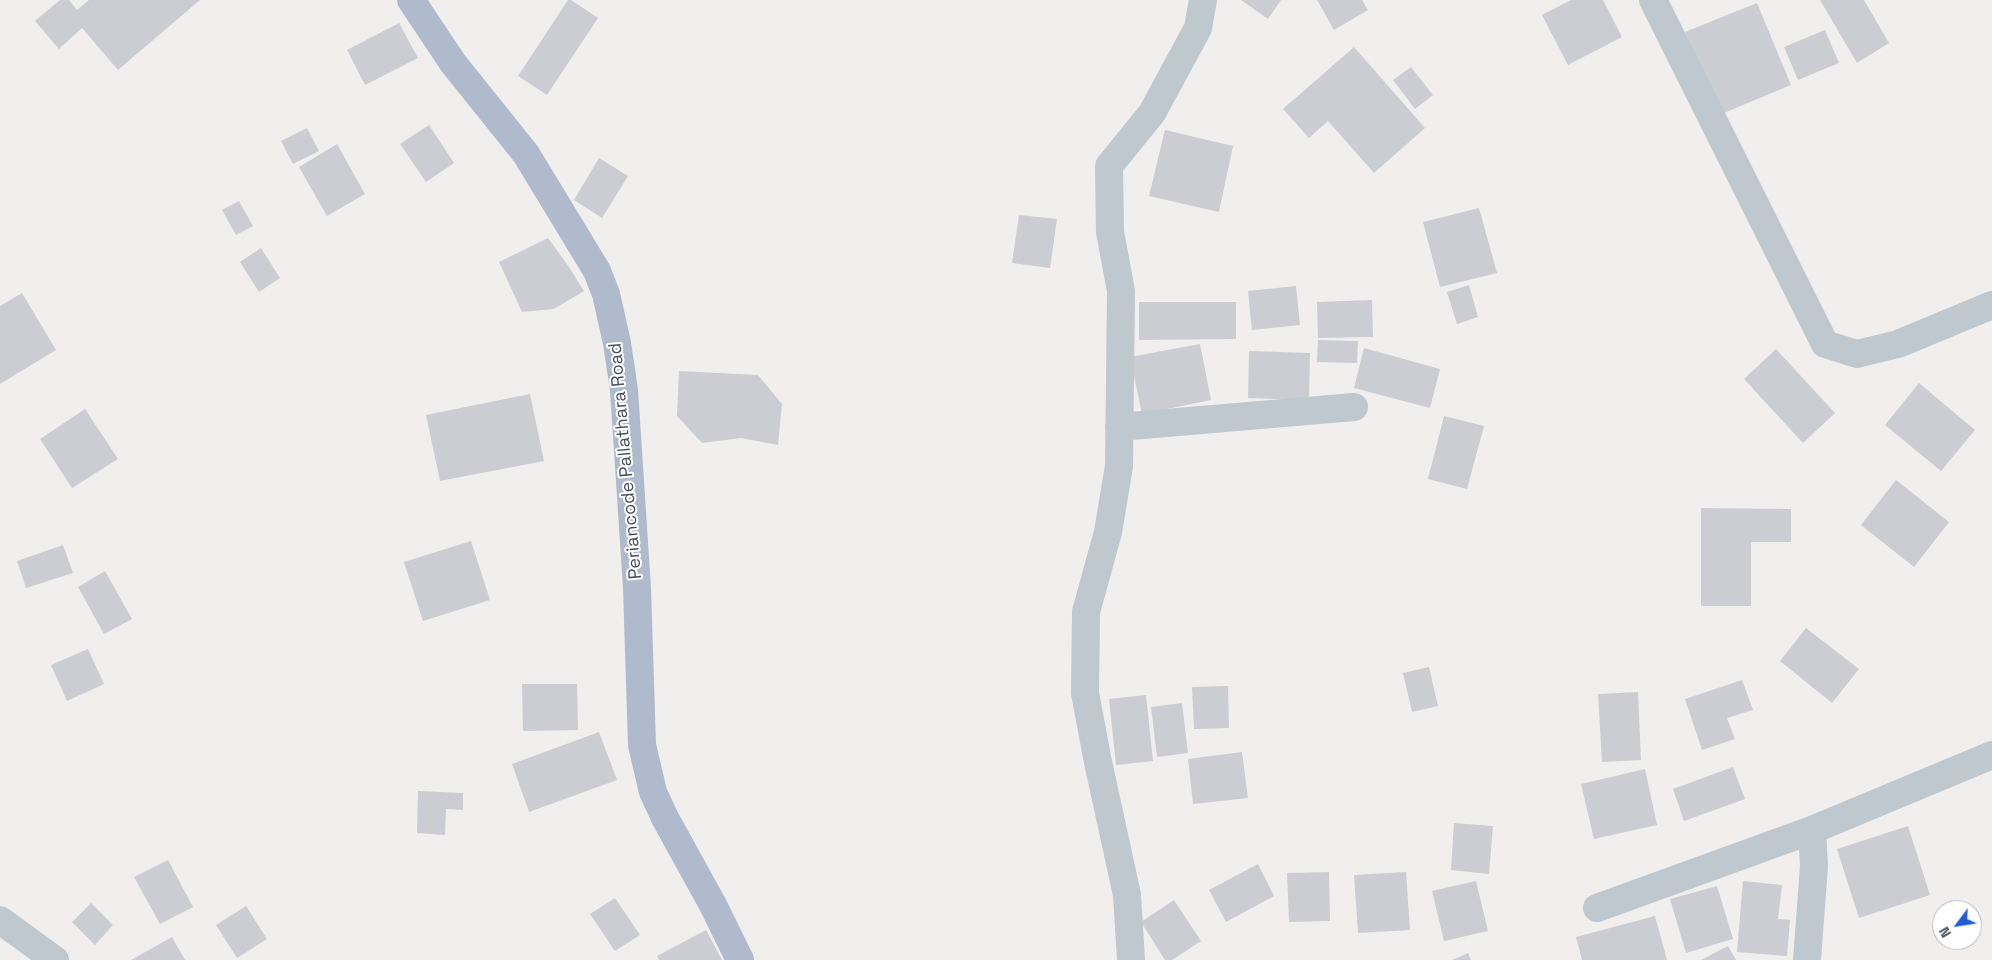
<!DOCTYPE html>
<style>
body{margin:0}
#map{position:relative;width:1992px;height:960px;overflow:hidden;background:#f1eeee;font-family:"Space Grotesk",sans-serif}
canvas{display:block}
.north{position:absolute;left:1932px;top:900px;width:50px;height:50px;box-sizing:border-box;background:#fff;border:1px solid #b5b9bd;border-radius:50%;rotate:239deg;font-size:14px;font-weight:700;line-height:20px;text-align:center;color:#474f5a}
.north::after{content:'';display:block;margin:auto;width:18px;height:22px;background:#215dd7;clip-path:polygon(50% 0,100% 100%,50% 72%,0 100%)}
</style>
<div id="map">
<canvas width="1992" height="960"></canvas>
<div class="north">N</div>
</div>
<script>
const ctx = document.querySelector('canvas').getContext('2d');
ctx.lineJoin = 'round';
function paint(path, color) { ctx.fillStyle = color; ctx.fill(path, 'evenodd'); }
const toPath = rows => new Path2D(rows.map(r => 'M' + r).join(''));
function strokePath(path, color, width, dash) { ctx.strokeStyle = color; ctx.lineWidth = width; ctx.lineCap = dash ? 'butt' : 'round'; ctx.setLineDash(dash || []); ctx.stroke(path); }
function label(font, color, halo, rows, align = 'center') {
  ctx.font = font + ' "Space Grotesk",sans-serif'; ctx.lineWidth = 4; ctx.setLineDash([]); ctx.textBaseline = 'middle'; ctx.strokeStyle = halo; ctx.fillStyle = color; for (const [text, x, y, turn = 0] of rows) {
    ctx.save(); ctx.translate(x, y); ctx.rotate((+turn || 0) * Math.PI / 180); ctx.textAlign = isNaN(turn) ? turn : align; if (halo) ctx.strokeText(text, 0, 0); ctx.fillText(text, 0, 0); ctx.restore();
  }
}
const building = toPath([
 [60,0,69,0,77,10,89,0,200,0,118,70,82,28,59,49,35,21],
 [568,0,571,0,598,18,547,95,518,76],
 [1241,0,1281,0,1268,19],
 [1317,0,1362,0,1368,10,1334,30],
 [1571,0,1603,0,1622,37,1568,65,1542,15],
 [1820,0,1864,0,1889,43,1857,63],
 [1757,3,1791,85,1719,115,1685,32],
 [399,23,418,58,365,85,347,50],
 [1825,30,1839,63,1798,80,1784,47],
 [1354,47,1425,128,1374,173,1328,121,1309,138,1283,109],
 [1411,67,1433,95,1415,109,1393,80],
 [429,125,454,163,426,182,400,144],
 [307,128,319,151,293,164,281,141],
 [1165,130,1233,146,1219,212,1149,196],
 [337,144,365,194,327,216,299,167],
 [599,158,628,176,602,218,574,200],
 [239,201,253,226,236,235,222,210],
 [1479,208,1497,273,1440,287,1423,222],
 [1019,215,1057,219,1050,268,1012,263],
 [548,238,569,267,584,291,554,309,522,312,499,262],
 [261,248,280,278,259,292,240,262],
 [1469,285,1478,317,1457,324,1447,292],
 [1296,286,1300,325,1252,330,1248,291],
 [22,293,56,350,0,384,0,306],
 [1372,300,1373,337,1318,338,1317,302],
 [1139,302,1236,302,1236,339,1139,340],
 [1318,340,1358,341,1357,363,1317,362],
 [1200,344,1211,400,1142,414,1130,357],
 [1364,348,1440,369,1430,408,1354,388],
 [1776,349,1835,413,1803,443,1744,379],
 [1249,351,1310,353,1309,400,1248,398],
 [679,371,758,375,782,404,778,445,741,438,702,443,677,416],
 [1919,383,1975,430,1941,471,1885,425],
 [530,394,544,461,440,481,426,415],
 [85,409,118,459,72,488,40,439],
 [1444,416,1484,426,1467,489,1428,479],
 [1896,480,1949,522,1914,567,1861,525],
 [1701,508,1791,509,1791,542,1751,542,1751,606,1701,606],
 [471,541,490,600,423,621,404,562],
 [63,545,73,573,26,588,17,561],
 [105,571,132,619,104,634,78,587],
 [1806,628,1859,669,1832,703,1780,661],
 [88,649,104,684,67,701,51,665],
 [1429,667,1438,706,1412,712,1403,673],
 [1742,680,1753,710,1727,718,1735,739,1702,750,1685,699],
 [522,684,577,684,578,730,523,731],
 [1228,686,1229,728,1194,729,1192,687],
 [1638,692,1641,760,1602,762,1598,694],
 [1146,695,1153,761,1116,765,1109,699],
 [1182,703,1188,753,1157,757,1151,707],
 [599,732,617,780,529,812,512,764],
 [1242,752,1248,798,1193,804,1188,759],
 [1733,767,1745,799,1684,821,1673,789],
 [1645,769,1657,825,1594,839,1581,784],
 [418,791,463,793,463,810,446,809,445,835,417,833],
 [1454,823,1493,826,1489,874,1451,870],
 [1908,826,1930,895,1859,918,1837,849],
 [168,860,193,907,160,924,134,877],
 [1258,864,1274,896,1226,922,1209,890],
 [1329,872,1330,921,1289,922,1287,873],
 [1406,872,1410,930,1358,933,1354,875],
 [1476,881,1488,931,1444,941,1432,891],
 [1743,881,1782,885,1778,919,1790,920,1787,956,1737,952],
 [1717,886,1733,939,1686,953,1670,899],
 [615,898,640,935,615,951,590,914],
 [1174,900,1201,941,1172,960,1165,960,1141,922],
 [91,903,113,925,95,945,72,922],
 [246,906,267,939,237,958,216,925],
 [1655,916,1667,960,1582,960,1576,937],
 [706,930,722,960,659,960,657,956],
 [172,937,185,960,131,960],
 [1728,946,1736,960,1701,960],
 [1468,953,1471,960,1452,960]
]);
const minor = toPath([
 [1653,0,1825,344,1857,354,1898,344,1992,305],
 [1119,427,1354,407],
 [1597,908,1812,830,1992,755],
 [0,920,55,960],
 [1131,960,1127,895,1098,762,1085,693,1086,612,1108,532,1119,466,1121,291,1110,232,1109,166,1152,113,1198,28,1203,0],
 [1807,960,1814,866,1812,830]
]);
const major = toPath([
 [411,0,453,63,526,154,597,271,606,294,617,343,624,390,637,588,642,745,653,792,665,818,713,905,740,960]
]);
const streetNames = [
 ["Periancode Pallathara Road",626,461,-95]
];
paint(building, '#cbcdd3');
strokePath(minor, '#bfc7cf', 28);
strokePath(major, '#afbacc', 28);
label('18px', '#474f5a', '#fff', streetNames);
</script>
